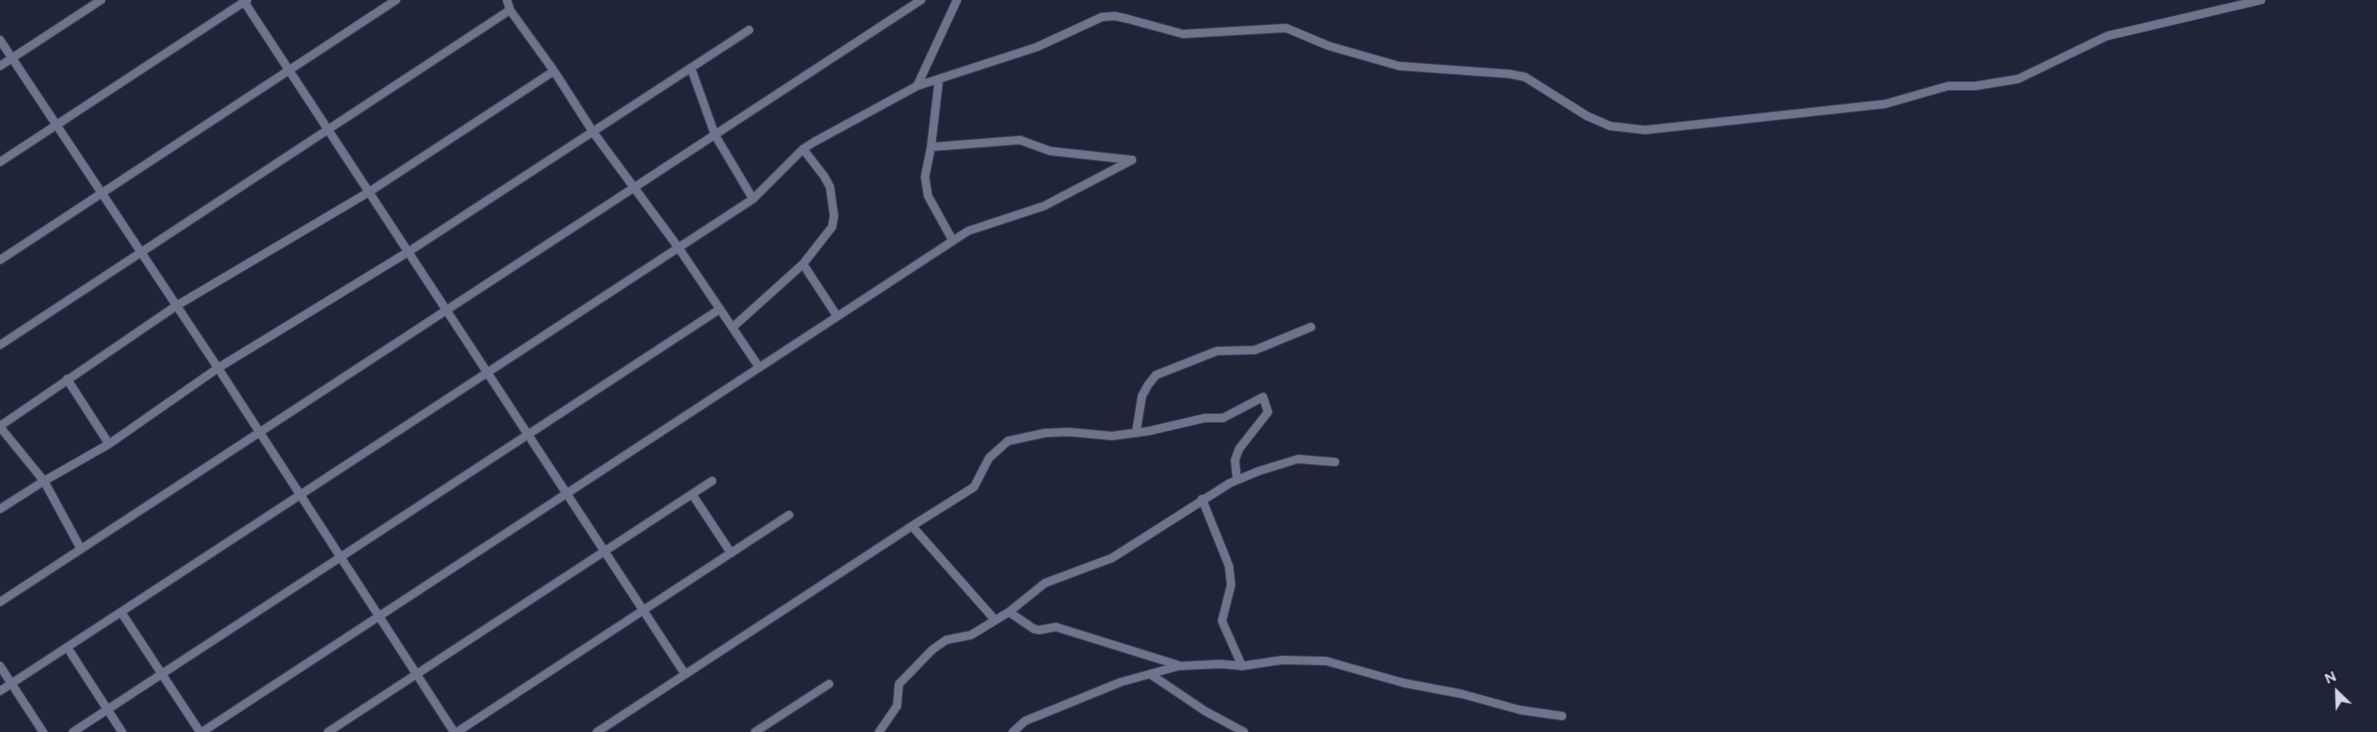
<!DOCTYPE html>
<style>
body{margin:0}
#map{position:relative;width:2377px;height:732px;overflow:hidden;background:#202439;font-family:Figtree,sans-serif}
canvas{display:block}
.north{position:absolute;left:2312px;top:667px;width:50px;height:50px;-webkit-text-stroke:4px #171b2e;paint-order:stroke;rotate:336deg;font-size:14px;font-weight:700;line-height:20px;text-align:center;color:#d3d6e4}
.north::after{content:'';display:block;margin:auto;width:18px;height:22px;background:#d3d6e4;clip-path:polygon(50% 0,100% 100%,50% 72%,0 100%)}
</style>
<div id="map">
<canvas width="2377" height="732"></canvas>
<div class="north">N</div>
</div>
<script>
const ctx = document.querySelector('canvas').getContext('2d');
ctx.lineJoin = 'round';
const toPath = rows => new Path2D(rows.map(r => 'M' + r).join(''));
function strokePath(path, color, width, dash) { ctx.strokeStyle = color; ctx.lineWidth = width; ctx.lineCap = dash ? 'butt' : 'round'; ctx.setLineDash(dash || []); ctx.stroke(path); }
const minor = toPath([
 [243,0,685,674],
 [507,0,510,10,554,71,593,132,678,247,759,367],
 [0,40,218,368,454,732],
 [0,66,101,0],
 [691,68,715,135,753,199],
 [939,79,931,147,925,177,928,196,953,241],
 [917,86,957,0],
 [931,147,1020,140,1050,151,1132,160],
 [0,162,247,0],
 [0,260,396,0],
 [803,264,837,316],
 [733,327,803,264,832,227,834,216,830,187,824,176,803,149],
 [0,345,510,10],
 [67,379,109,444],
 [0,426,176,306,369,192,554,71],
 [0,427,44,481,81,549],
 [1136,433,1142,396,1148,385,1156,375,1217,351,1255,350,1311,327],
 [692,494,731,553],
 [1202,499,1229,566,1231,585,1222,621,1242,666],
 [0,509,44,481,109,444,218,368,408,252,749,30],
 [0,602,921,0],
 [121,612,200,732],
 [1009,612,1034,629,1039,630,1056,627,1178,665],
 [995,620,912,526,974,487,989,458,1008,441,1045,433,1069,432,1112,436,1149,431,1205,418,1223,418,1263,397,1268,412,1239,449,1235,460,1237,480],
 [67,647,122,732],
 [0,666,43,732],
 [1150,674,1205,711,1244,732],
 [0,691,753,199,803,149,814,142,917,86,1037,47,1102,17,1115,16,1128,19,1183,34,1286,28,1329,46,1399,66,1510,74,1525,77,1587,116,1610,126,1645,130,1885,104,1948,86,1975,86,2018,79,2107,36,2261,0],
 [73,732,720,309],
 [202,732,968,231,1044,206,1132,160],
 [328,732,712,481],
 [457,732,789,515],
 [597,732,912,526],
 [755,732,829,684],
 [879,732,897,706,899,684,932,650,946,640,971,635,1009,612,1045,583,1112,558,1230,483,1259,471,1298,459,1335,462],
 [1013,732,1025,721,1121,682,1179,666,1221,664,1242,666,1282,660,1326,661,1404,683,1462,694,1520,710,1562,716]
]);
strokePath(minor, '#3e4152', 10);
strokePath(minor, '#6e748d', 8);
</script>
